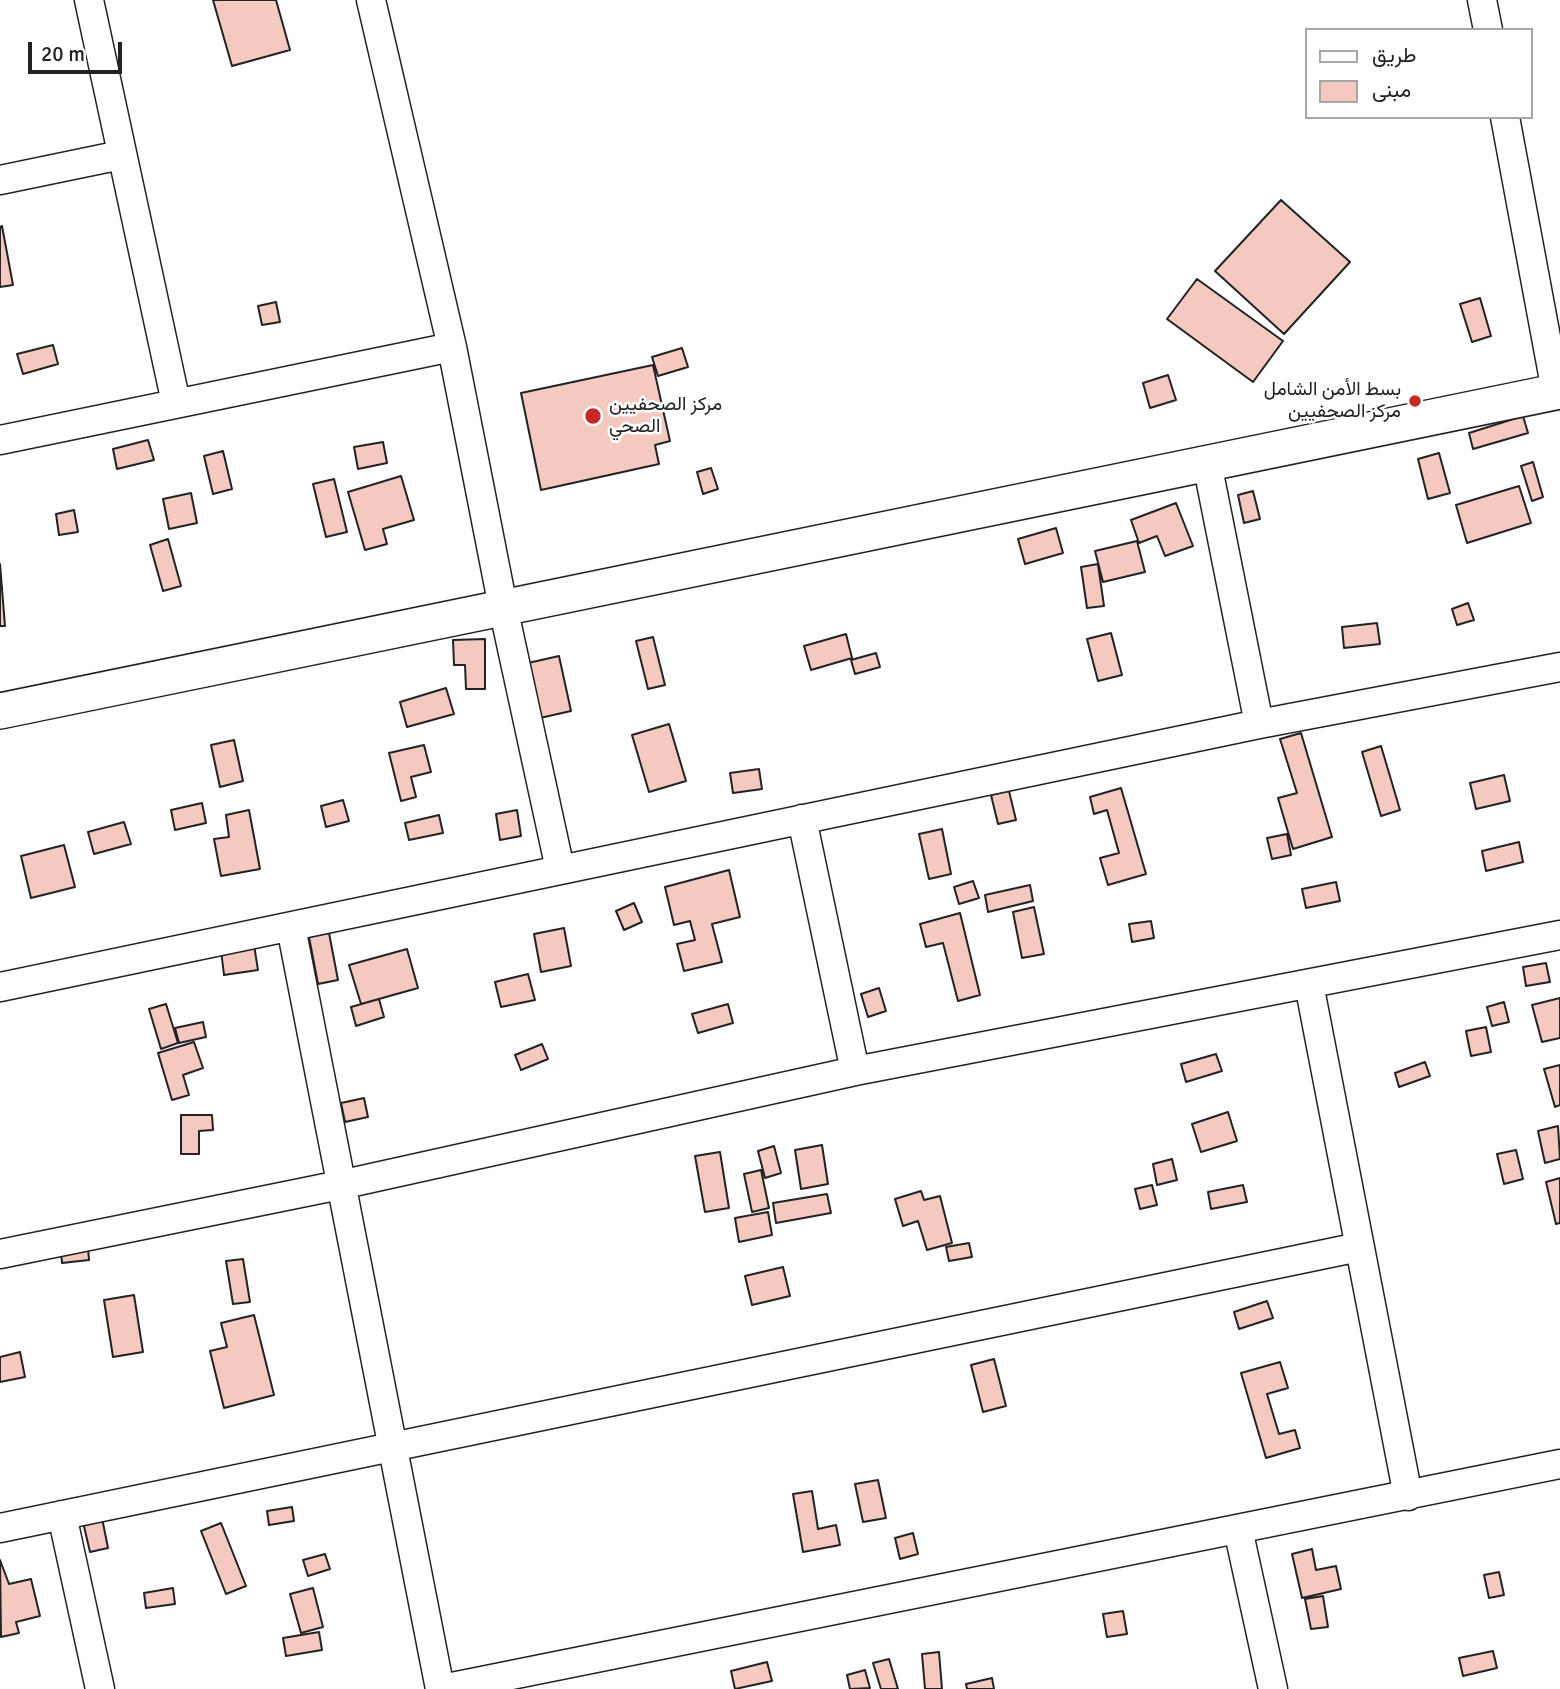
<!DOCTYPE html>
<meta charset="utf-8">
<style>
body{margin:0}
#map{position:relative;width:1560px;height:1689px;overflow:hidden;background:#fff;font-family:Signika,Vazirmatn,sans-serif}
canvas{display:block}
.legend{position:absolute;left:1305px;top:28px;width:228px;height:91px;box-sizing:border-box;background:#fff;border:2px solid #a7a7a7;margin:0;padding:9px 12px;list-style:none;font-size:21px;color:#222}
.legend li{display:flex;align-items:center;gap:14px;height:35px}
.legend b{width:35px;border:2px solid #a7a7a7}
.scale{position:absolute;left:28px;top:42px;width:94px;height:32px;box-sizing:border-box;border:4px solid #222;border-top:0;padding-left:9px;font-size:21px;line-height:24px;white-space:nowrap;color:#222;-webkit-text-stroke:5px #fff;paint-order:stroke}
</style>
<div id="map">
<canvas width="1560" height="1689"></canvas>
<ul class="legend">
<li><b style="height:9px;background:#fff"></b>طريق</li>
<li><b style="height:19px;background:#f3c9c0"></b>مبنى</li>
</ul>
<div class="scale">20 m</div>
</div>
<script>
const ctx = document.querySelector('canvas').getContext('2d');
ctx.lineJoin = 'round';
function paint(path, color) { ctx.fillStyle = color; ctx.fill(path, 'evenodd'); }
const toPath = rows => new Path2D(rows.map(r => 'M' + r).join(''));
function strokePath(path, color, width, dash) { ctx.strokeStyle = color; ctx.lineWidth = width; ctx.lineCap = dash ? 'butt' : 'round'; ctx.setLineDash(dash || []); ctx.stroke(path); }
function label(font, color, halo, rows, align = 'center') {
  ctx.font = font + ' Signika,Vazirmatn,sans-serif'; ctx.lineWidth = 5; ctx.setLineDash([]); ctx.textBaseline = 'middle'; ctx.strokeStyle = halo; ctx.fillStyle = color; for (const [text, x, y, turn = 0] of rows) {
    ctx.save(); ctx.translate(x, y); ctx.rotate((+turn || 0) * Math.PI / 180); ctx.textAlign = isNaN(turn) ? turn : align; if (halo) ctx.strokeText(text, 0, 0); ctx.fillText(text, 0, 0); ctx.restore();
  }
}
const building = toPath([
 [213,0,276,0,290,50,232,66,213,0],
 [1281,200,1350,262,1284,334,1215,271,1281,200],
 [2,226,13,285,0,287,0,227,2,226],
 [1197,279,1283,341,1253,382,1167,319,1197,279],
 [1480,298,1491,336,1472,342,1460,304,1480,298],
 [276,302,280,322,262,325,258,306,276,302],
 [53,345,58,364,23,374,17,354,53,345],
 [682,348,688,367,658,376,652,357,682,348],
 [653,365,670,441,655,445,659,464,541,490,521,393,653,365],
 [1168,375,1176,400,1150,408,1143,383,1168,375],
 [1523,416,1528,433,1473,449,1469,433,1523,416],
 [148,440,154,460,117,469,113,449,148,440],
 [383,442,387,463,358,469,354,447,383,442],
 [223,451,232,489,213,494,204,456,223,451],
 [1439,453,1450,493,1428,499,1418,459,1439,453],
 [1533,462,1543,497,1532,501,1521,466,1533,462],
 [711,468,718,489,703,494,697,472,711,468],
 [401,476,414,520,383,529,387,544,365,550,348,492,401,476],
 [334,479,347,532,326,537,313,484,334,479],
 [1519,486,1531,523,1467,543,1456,505,1519,486],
 [1253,491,1260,519,1244,523,1238,495,1253,491],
 [191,493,197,523,169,529,163,499,191,493],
 [1176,503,1193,546,1165,556,1157,536,1139,543,1131,520,1176,503],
 [74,510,78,532,59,535,56,514,74,510],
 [1056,528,1063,553,1025,564,1018,539,1056,528],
 [168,539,181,586,163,591,150,545,168,539],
 [1137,541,1145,572,1103,582,1095,551,1137,541],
 [0,564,5,626,0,626,0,564],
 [1098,564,1104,606,1087,608,1081,567,1098,564],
 [1468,603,1474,620,1457,625,1452,609,1468,603],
 [1377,623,1380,644,1344,648,1342,627,1377,623],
 [1111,633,1122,675,1098,681,1087,639,1111,633],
 [846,634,852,658,811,670,804,646,846,634],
 [653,637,665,685,648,689,636,641,653,637],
 [485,639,485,689,466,689,465,665,454,665,453,640,485,639],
 [876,653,880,667,855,674,851,660,876,653],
 [559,656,571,711,540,718,528,663,559,656],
 [446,688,454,714,407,727,400,702,446,688],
 [669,724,686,781,649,792,632,735,669,724],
 [1301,733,1332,837,1293,849,1278,798,1297,793,1280,739,1301,733],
 [234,740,243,781,220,787,211,745,234,740],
 [424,745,431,772,411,777,416,797,401,801,389,753,424,745],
 [1381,746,1400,810,1381,816,1362,752,1381,746],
 [759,769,762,789,733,793,730,773,759,769],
 [1504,775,1510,801,1476,809,1470,783,1504,775],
 [1121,788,1146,874,1108,885,1100,858,1119,853,1107,810,1094,814,1090,797,1121,788],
 [1009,791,1016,820,998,824,991,795,1009,791],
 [343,800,349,821,326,827,321,806,343,800],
 [202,803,206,823,175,830,171,810,202,803],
 [249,810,260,869,221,876,214,839,229,837,226,815,249,810],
 [517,810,521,836,500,840,496,814,517,810],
 [439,815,443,833,409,840,405,823,439,815],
 [124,822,131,844,94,854,88,832,124,822],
 [942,829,951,874,929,879,919,834,942,829],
 [1287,834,1291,855,1272,859,1267,838,1287,834],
 [1519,842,1523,862,1486,871,1482,851,1519,842],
 [64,845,75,887,31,898,21,856,64,845],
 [729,870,740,917,712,924,722,962,684,971,677,944,695,940,690,921,674,925,665,887,729,870],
 [973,881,979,898,959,904,954,887,973,881],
 [1336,882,1340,901,1306,908,1302,889,1336,882],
 [1030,885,1033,901,988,912,985,895,1030,885],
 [634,903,642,922,624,930,616,911,634,903],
 [1034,907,1044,954,1022,958,1013,912,1034,907],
 [960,913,980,995,958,1001,943,943,926,947,920,924,960,913],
 [1151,921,1154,938,1132,942,1129,924,1151,921],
 [564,928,571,966,541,972,534,934,564,928],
 [329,933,338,980,318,984,309,937,329,933],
 [254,945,258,970,224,975,221,950,254,945],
 [407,949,418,988,361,1004,349,965,407,949],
 [1546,963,1550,982,1526,986,1523,967,1546,963],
 [528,974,535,1000,501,1007,495,982,528,974],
 [879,988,886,1011,868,1017,861,994,879,988],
 [1560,998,1560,1038,1542,1042,1532,1005,1560,998],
 [379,999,384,1017,356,1026,351,1007,379,999],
 [1504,1002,1509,1022,1492,1026,1487,1007,1504,1002],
 [166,1004,178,1043,161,1049,149,1009,166,1004],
 [728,1004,733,1023,698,1033,692,1014,728,1004],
 [203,1022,206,1037,179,1043,175,1028,203,1022],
 [1486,1027,1491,1052,1471,1056,1466,1031,1486,1027],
 [194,1042,203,1068,183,1075,189,1095,172,1100,158,1053,194,1042],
 [542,1044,548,1059,521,1070,515,1055,542,1044],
 [1216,1054,1222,1071,1186,1082,1181,1064,1216,1054],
 [1425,1062,1430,1076,1399,1087,1395,1073,1425,1062],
 [1560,1065,1560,1105,1555,1107,1544,1069,1560,1065],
 [364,1098,368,1117,345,1122,341,1103,364,1098],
 [1228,1112,1237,1141,1201,1152,1192,1124,1228,1112],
 [181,1115,212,1115,213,1130,199,1131,199,1154,181,1154,181,1115],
 [1558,1126,1560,1159,1545,1163,1538,1131,1558,1126],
 [822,1145,828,1184,801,1189,795,1150,822,1145],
 [774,1146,781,1173,765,1178,758,1151,774,1146],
 [1516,1150,1523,1179,1504,1184,1497,1154,1516,1150],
 [720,1152,729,1208,705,1212,695,1156,720,1152],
 [1172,1159,1177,1180,1157,1185,1153,1164,1172,1159],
 [761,1170,769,1208,752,1212,744,1174,761,1170],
 [1560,1178,1560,1223,1556,1224,1546,1182,1560,1178],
 [1152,1185,1157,1205,1140,1209,1135,1189,1152,1185],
 [1243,1185,1247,1202,1211,1209,1208,1192,1243,1185],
 [921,1191,924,1200,940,1196,952,1243,927,1250,918,1221,903,1226,895,1199,921,1191],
 [827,1194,831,1213,776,1223,773,1203,827,1194],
 [768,1212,772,1235,739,1242,735,1218,768,1212],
 [969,1243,972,1257,949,1261,946,1247,969,1243],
 [88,1248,89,1260,62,1263,61,1251,88,1248],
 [243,1259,250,1302,233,1304,226,1261,243,1259],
 [783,1267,790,1296,752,1305,745,1276,783,1267],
 [134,1295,143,1352,113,1357,104,1300,134,1295],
 [1267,1301,1273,1318,1239,1329,1234,1312,1267,1301],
 [254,1315,274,1395,224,1408,210,1351,227,1347,221,1323,254,1315],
 [20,1352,25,1377,0,1382,0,1357,20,1352],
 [994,1359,1006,1406,983,1412,971,1365,994,1359],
 [1280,1362,1288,1388,1267,1394,1279,1434,1295,1430,1300,1448,1266,1458,1241,1373,1280,1362],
 [878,1480,886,1518,863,1522,855,1484,878,1480],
 [812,1491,818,1529,836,1525,840,1545,803,1552,793,1494,812,1491],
 [292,1507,294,1521,269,1525,267,1511,292,1507],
 [102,1518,108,1548,90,1552,83,1522,102,1518],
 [221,1523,246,1586,226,1594,201,1531,221,1523],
 [913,1533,918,1554,900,1559,895,1538,913,1533],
 [1312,1549,1316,1570,1336,1566,1341,1589,1302,1598,1292,1554,1312,1549],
 [325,1554,330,1569,308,1576,303,1560,325,1554],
 [0,1560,9,1584,31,1579,40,1616,16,1622,19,1633,1,1637,0,1560],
 [1499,1572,1504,1595,1489,1598,1484,1575,1499,1572],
 [173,1588,175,1604,146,1608,144,1593,173,1588],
 [313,1588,323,1627,301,1633,290,1594,313,1588],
 [1323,1596,1328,1627,1311,1629,1305,1599,1323,1596],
 [1123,1611,1127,1634,1107,1637,1103,1614,1123,1611],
 [319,1632,322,1650,286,1656,283,1638,319,1632],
 [1493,1651,1497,1668,1463,1676,1459,1658,1493,1651],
 [939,1652,942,1689,925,1689,922,1654,939,1652],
 [889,1659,898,1689,881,1689,873,1663,889,1659],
 [767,1662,772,1681,735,1689,731,1671,767,1662],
 [865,1670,870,1688,850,1689,847,1675,865,1670],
 [992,1678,994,1689,967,1689,966,1684,992,1678]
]);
const minor = toPath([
 [89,0,176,403],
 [371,0,452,347,503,607,560,869],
 [1482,0,1488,30],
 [1505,117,1556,391],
 [0,180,121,155],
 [0,440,452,347],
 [1207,463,1259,724],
 [802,819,855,1071],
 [291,927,440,1689],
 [1309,984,1408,1496],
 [0,987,1259,724,1560,667],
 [0,1254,340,1185,855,1071,1560,935],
 [62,1515,100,1689],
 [0,1528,1359,1247],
 [1238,1529,1273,1689],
 [442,1689,1560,1464]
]);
const tertiary = toPath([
 [0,711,1560,391]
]);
const markers = [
 [1415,401,7,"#c62828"],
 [593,416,9,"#c62828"]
];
const poiNames = [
 ["بسط الأمن الشامل",1401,390],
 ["مركز الصحفيين",1401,412],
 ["مركز الصحفيين",609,405,"left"],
 ["الصحي",609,427,"left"]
];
paint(building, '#f3c9c0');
strokePath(building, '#222', 2);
strokePath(minor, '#222', 31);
strokePath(tertiary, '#222', 38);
strokePath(minor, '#fff', 28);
strokePath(tertiary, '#fff', 35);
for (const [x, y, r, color] of markers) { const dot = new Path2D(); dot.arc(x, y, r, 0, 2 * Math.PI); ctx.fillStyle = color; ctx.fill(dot); strokePath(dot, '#fff', 2.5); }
label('19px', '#222', '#fff', poiNames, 'right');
</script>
